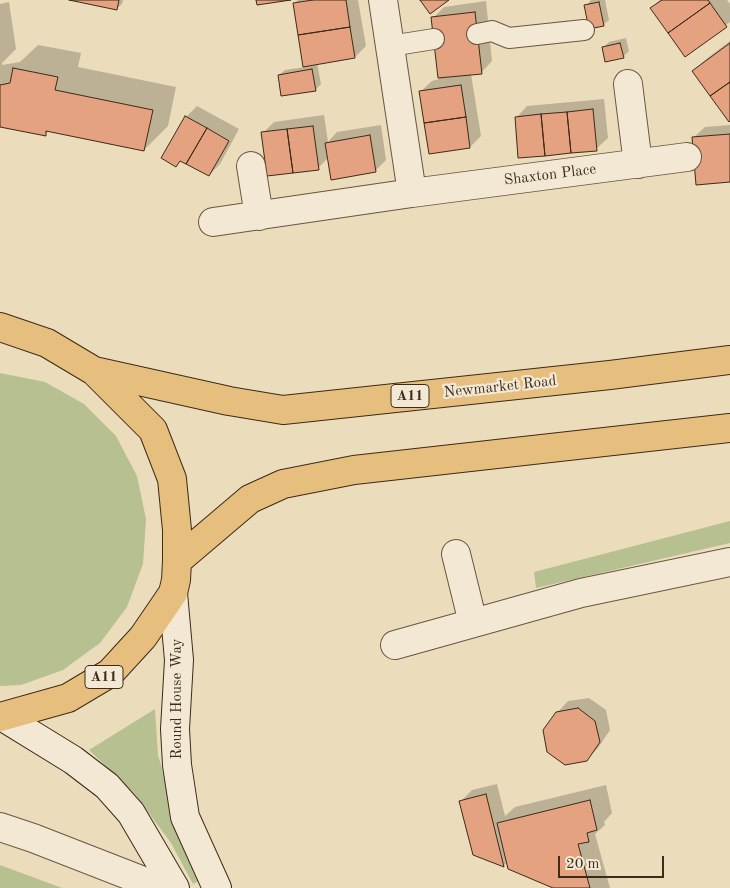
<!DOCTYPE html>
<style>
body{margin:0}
#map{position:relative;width:730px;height:888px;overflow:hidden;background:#ebdcbb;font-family:"Old Standard TT",serif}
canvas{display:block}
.scale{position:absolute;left:558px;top:856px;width:106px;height:22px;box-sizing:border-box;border:2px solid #3d2a18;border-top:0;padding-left:6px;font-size:15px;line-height:18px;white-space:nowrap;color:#3d2a18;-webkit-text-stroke:4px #f2e8d3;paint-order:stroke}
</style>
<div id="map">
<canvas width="730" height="888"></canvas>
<div class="scale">20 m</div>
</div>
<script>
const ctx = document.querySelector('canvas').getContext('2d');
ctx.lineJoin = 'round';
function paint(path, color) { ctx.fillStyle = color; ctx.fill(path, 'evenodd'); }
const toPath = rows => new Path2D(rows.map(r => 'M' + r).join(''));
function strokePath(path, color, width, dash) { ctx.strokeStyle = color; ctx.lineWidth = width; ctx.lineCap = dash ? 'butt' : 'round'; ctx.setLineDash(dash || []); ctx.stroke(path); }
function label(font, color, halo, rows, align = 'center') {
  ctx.font = font + ' "Old Standard TT",serif'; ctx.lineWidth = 4.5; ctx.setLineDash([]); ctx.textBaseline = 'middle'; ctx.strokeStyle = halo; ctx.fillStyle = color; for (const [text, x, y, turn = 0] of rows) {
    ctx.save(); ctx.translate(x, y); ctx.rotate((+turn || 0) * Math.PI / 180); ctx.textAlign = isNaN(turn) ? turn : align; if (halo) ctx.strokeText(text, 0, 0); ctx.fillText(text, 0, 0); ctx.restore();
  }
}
const green = toPath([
 [0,373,45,382,84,404,116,436,137,476,146,519,143,564,127,607,100,643,63,670,21,685,0,686],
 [730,521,730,543,536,588,534,572],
 [155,709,158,755,173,807,201,880,193,884,171,843,134,793,89,750],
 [0,865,62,888,0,888]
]);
const shadow = toPath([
 [73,0,123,0,122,4,116,9],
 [298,0,358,0,366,46,355,57,317,63,321,84,315,90,279,75,285,70,305,67,294,4],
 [591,0,605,0,609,20,603,25,586,6],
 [660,0,727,0,730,4,730,22,685,55,652,8],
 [486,1,492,61,481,73,471,74,481,136,470,147,420,92,432,81,439,79,433,18,444,7],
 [9,2,16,49,2,63,2,65,20,62,38,45,81,53,78,67,176,87,168,126,144,150,49,131,45,134,0,126,0,4],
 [626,38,629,51,623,57,603,48,609,42],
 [730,41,730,120,693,71,705,60],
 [604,99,608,138,596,149,516,118,527,106],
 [197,106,239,129,220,164,209,175,186,117],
 [324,115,328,142,337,132,381,125,386,160,375,171,328,158,318,168,263,133,274,122],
 [730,125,730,181,693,138,705,127],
 [589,698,606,710,610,730,598,748,586,760,557,713,568,701],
 [497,784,505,816,515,807,606,785,612,813,604,822,605,825,595,834,610,888,556,888,508,862,504,865,474,854,461,801,472,790]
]);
const building = toPath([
 [69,0,119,0,117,10,69,0],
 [256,0,291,0,257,5,256,0],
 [313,0,346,0,350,27,298,35,293,3,313,0],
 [420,0,449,0,430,14,420,0],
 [662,0,708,0,710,3,668,33,650,8,662,0],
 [599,2,604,26,589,29,584,5,599,2],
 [710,3,727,27,685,57,668,33,710,3],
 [475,12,482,74,438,78,431,17,475,12],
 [350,27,355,58,303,67,298,35,350,27],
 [620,43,624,58,605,62,602,47,620,43],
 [730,43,730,82,710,96,692,71,730,43],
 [13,68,58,77,55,90,153,110,144,151,46,131,46,136,0,127,0,85,10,83,13,68],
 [312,69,316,91,281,96,278,75,312,69],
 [730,82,730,121,729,122,710,96,730,82],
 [461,85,466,117,424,123,419,91,461,85],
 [593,109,597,151,571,153,567,112,593,109],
 [567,112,571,153,545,156,541,114,567,112],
 [541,114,545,156,518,158,515,117,541,114],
 [185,116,207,128,186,164,180,161,176,167,161,158,185,116],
 [466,117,470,148,429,154,424,123,466,117],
 [313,126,319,170,293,173,287,129,313,126],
 [207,128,229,141,209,176,186,164,207,128],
 [287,129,293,173,267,176,261,132,287,129],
 [730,134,730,182,696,185,692,137,730,134],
 [370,135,376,172,331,180,325,143,370,135],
 [578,708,595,721,600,742,587,761,565,765,547,752,543,730,556,712,578,708],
 [486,794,504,867,473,855,459,801,486,794],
 [590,800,597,830,587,833,589,842,578,844,590,888,553,888,508,869,497,823,590,800]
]);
const lane = toPath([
 [477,34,492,31,509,38,584,30],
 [390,46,434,39]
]);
const street = toPath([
 [628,84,638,164],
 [251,166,259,216],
 [412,193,687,157],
 [213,222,412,193,383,0],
 [456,554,473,623],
 [395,645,581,593,730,562],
 [0,827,33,838,146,882,157,888]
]);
const secondary = toPath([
 [173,593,179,660,175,729,177,765,185,817,217,888],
 [3,717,73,760,107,786,131,813,175,888]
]);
const highway = toPath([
 [0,327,47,343,94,371,153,430,172,479,177,530,177,561,176,580,173,593,143,637,110,673,68,698,0,717],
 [94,371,229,401,283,410,610,375,730,360],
 [177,561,250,499,283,484,354,470,730,428]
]);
const shields = [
 [410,396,38],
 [104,677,38]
];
const shieldNames = [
 ["A11",410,396],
 ["A11",104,677]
];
const streetNames = [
 ["Shaxton Place",550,175,-7],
 ["Newmarket Road",500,387,-6],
 ["Round House Way",177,699,-90]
];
paint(green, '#b6c091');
paint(shadow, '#0003');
paint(building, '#e4a281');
strokePath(building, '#3d2a18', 1);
strokePath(lane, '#685641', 22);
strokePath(street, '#685641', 30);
strokePath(secondary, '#3d2a18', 30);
strokePath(highway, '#3d2a18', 30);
strokePath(lane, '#f2e8d3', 20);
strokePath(street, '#f2e8d3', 28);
strokePath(secondary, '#f2e8d3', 28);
strokePath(highway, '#e6be7e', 28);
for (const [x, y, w] of shields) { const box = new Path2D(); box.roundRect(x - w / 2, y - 11.5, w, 23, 4); ctx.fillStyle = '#f2e8d3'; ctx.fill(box); strokePath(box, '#3d2a18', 1); }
label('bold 14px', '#3d2a18', null, shieldNames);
label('15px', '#3d2a18', '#f2e8d3', streetNames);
</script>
